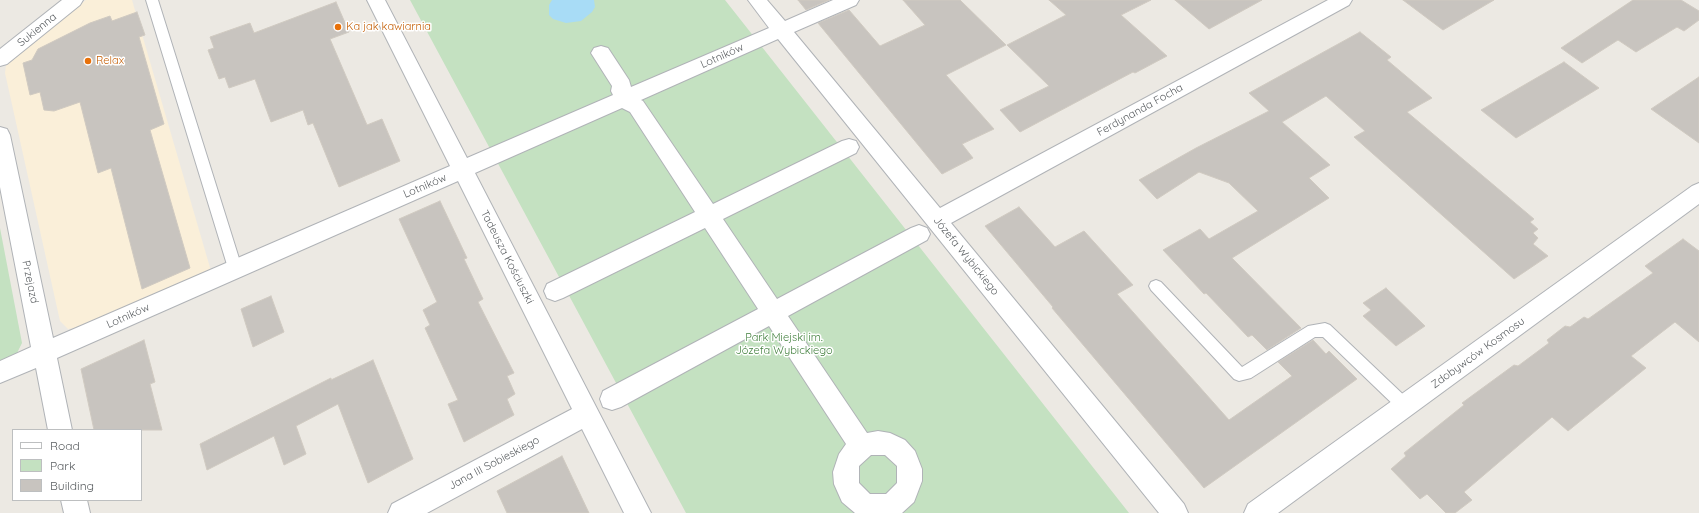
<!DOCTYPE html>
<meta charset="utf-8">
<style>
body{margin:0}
#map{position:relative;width:1699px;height:513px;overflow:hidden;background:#ece9e3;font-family:Quicksand,sans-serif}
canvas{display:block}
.legend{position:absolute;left:12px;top:429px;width:130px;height:72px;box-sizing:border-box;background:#fff;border:1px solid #bdbfc0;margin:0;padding:5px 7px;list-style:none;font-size:12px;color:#5b5f62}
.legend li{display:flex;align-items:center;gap:8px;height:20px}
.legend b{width:20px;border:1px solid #bdbfc0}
</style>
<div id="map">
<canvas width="1699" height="513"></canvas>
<ul class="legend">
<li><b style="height:5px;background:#fff"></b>Road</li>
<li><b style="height:11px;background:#c4e1c1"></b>Park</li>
<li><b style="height:11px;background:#c8c4bf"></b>Building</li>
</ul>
</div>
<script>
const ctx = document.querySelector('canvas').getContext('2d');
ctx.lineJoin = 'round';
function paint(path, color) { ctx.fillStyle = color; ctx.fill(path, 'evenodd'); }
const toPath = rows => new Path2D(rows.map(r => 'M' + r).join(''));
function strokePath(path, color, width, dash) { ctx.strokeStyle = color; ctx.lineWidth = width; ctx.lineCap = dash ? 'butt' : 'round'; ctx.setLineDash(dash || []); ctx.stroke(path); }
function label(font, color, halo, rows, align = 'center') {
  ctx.font = font + ' Quicksand,sans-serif'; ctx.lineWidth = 3; ctx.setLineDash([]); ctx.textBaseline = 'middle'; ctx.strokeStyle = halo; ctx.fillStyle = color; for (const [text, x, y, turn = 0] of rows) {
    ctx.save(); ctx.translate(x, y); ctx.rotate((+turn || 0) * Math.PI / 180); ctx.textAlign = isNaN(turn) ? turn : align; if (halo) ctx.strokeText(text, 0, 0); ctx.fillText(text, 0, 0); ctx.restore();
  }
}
const commercial = toPath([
 [86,0,132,0,211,271,85,326,68,329,60,321,5,73,6,65,11,58]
]);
const green = toPath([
 [410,0,725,0,1129,513,686,513],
 [0,228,22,343,17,353,0,362]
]);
const water = toPath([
 [552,0,594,0,595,7,592,12,581,21,566,23,553,19,549,15,549,5]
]);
const building = toPath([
 [798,0,829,0,806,10,798,0],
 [903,0,960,0,1006,45,946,75,994,129,962,144,973,158,942,174,818,23,849,10,880,46,925,25,903,0],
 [1049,0,1151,0,1121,15,1167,56,1135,73,1133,72,1020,132,1000,110,1049,86,1007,45,1066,15,1049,0],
 [1175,0,1262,0,1209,29,1175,0],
 [1403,0,1494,0,1443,30,1403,0],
 [1633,0,1681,0,1699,11,1699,20,1684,31,1677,27,1636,52,1618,40,1582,63,1561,48,1633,0],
 [336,2,349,32,330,39,367,125,382,119,400,161,339,187,313,123,308,125,303,110,271,122,255,79,229,88,225,77,219,79,208,50,214,48,210,37,250,23,254,33,336,2],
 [137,12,145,35,139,37,164,124,150,130,190,268,142,289,111,168,98,173,80,102,54,111,44,110,40,92,30,95,23,63,32,60,38,49,90,23,110,16,112,21,137,12],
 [1360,32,1391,57,1387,60,1432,98,1407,112,1534,219,1530,222,1538,229,1533,233,1538,238,1533,244,1548,256,1514,279,1354,137,1365,131,1326,96,1282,122,1330,165,1309,178,1329,198,1232,258,1301,328,1267,350,1252,335,1248,337,1206,293,1204,294,1163,250,1200,229,1209,239,1258,211,1229,183,1199,172,1157,199,1139,180,1196,148,1269,111,1249,93,1360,32],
 [1564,62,1599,88,1516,138,1481,110,1564,62],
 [1699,77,1699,143,1651,109,1699,77],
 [440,201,467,258,464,259,483,299,478,302,514,373,507,376,515,394,507,399,514,415,464,442,448,404,458,400,425,328,430,325,423,310,437,302,399,219,440,201],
 [1019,207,1055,247,1084,231,1133,285,1117,294,1229,420,1292,376,1278,362,1313,340,1326,354,1329,351,1357,379,1204,488,1052,308,1053,307,985,226,1019,207],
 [1683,239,1699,251,1699,342,1675,322,1631,356,1646,368,1568,431,1552,417,1464,492,1472,500,1455,513,1446,513,1427,494,1420,499,1391,469,1406,456,1404,453,1464,405,1462,403,1514,365,1518,366,1549,343,1547,340,1565,326,1570,327,1584,317,1588,319,1653,273,1645,266,1683,239],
 [1386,288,1425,326,1396,346,1363,316,1371,310,1363,303,1386,288],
 [271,296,284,332,253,347,241,309,271,296],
 [144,340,155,382,150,384,162,430,94,430,81,369,144,340],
 [373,360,413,459,368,483,338,404,296,426,306,454,284,465,274,436,207,470,200,444,331,378,331,380,373,360],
 [562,456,589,513,507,513,497,491,562,456]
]);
const lane = toPath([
 [146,0,158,0,242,268,240,272,235,274,230,272,228,268,146,0],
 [1156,280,1161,282,1242,367,1308,326,1325,323,1330,325,1410,401,1413,406,1410,411,1405,413,1400,411,1323,337,1315,337,1251,378,1239,381,1234,379,1151,290,1149,286,1151,282,1156,280]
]);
const street = toPath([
 [62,0,83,0,80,5,7,64,0,66,0,49,62,0],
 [367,0,385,0,467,158,613,95,611,91,612,86,591,53,594,48,601,46,608,48,629,80,631,87,769,28,748,0,767,0,785,21,833,0,859,0,856,5,794,32,940,208,1328,0,1352,0,1349,5,951,223,1184,504,1188,513,1159,513,778,39,641,100,643,101,713,204,842,141,849,139,856,141,859,147,856,153,723,219,777,299,911,228,919,225,927,228,930,234,927,240,788,316,867,433,878,431,890,433,905,440,915,451,922,469,922,481,914,502,902,513,855,513,842,502,834,484,833,472,839,454,846,444,769,326,621,407,612,410,603,407,600,399,603,391,758,309,705,228,563,298,555,301,547,298,544,291,547,284,695,212,630,112,622,108,475,173,651,513,624,513,582,429,427,513,388,513,392,504,572,409,458,181,57,358,72,430,48,430,36,368,0,383,0,361,31,347,0,187,0,127,7,129,10,135,53,338,450,166,367,0],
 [871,455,885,455,897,466,897,483,886,494,870,494,859,483,859,466,871,455],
 [1699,183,1699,204,1278,513,1244,513,1248,504,1692,186,1699,183],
 [61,500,87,500,90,513,64,513,61,500]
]);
const markers = [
 [338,27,4,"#e8710a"],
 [88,61,4,"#e8710a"]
];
const foodNames = [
 ["Ka jak kawiarnia",346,27],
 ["Relax",96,61]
];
const streetNames = [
 ["Sukienna",37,30,-39],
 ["Lotników",722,56,-24],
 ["Ferdynanda Focha",1140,110,-29],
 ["Lotników",425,186,-23],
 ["Józefa Wybickiego",966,256,51],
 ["Tadeusza Kościuszki",507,257,63],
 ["Przejazd",30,282,78],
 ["Lotników",128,316,-24],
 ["Zdobywców Kosmosu",1478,353,-36],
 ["Jana III Sobieskiego",494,463,-28]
];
const parkNames = [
 ["Park Miejski im.",784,338],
 ["Józefa Wybickiego",784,351]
];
paint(commercial, '#faefd9');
paint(green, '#c4e1c1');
paint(water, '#a8dcf6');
paint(building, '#c8c4bf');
strokePath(building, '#d0cac1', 1);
strokePath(lane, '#b0b3b7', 2);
strokePath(street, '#b0b3b7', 2);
paint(lane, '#fff');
paint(street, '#fff');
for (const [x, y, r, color] of markers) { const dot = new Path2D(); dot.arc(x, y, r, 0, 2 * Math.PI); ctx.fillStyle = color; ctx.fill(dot); strokePath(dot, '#fff', 1.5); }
label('11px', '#c56008', '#fff', foodNames, 'left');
label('11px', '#5b5f62', '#fff', streetNames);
label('11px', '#407f3c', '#fff', parkNames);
</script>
